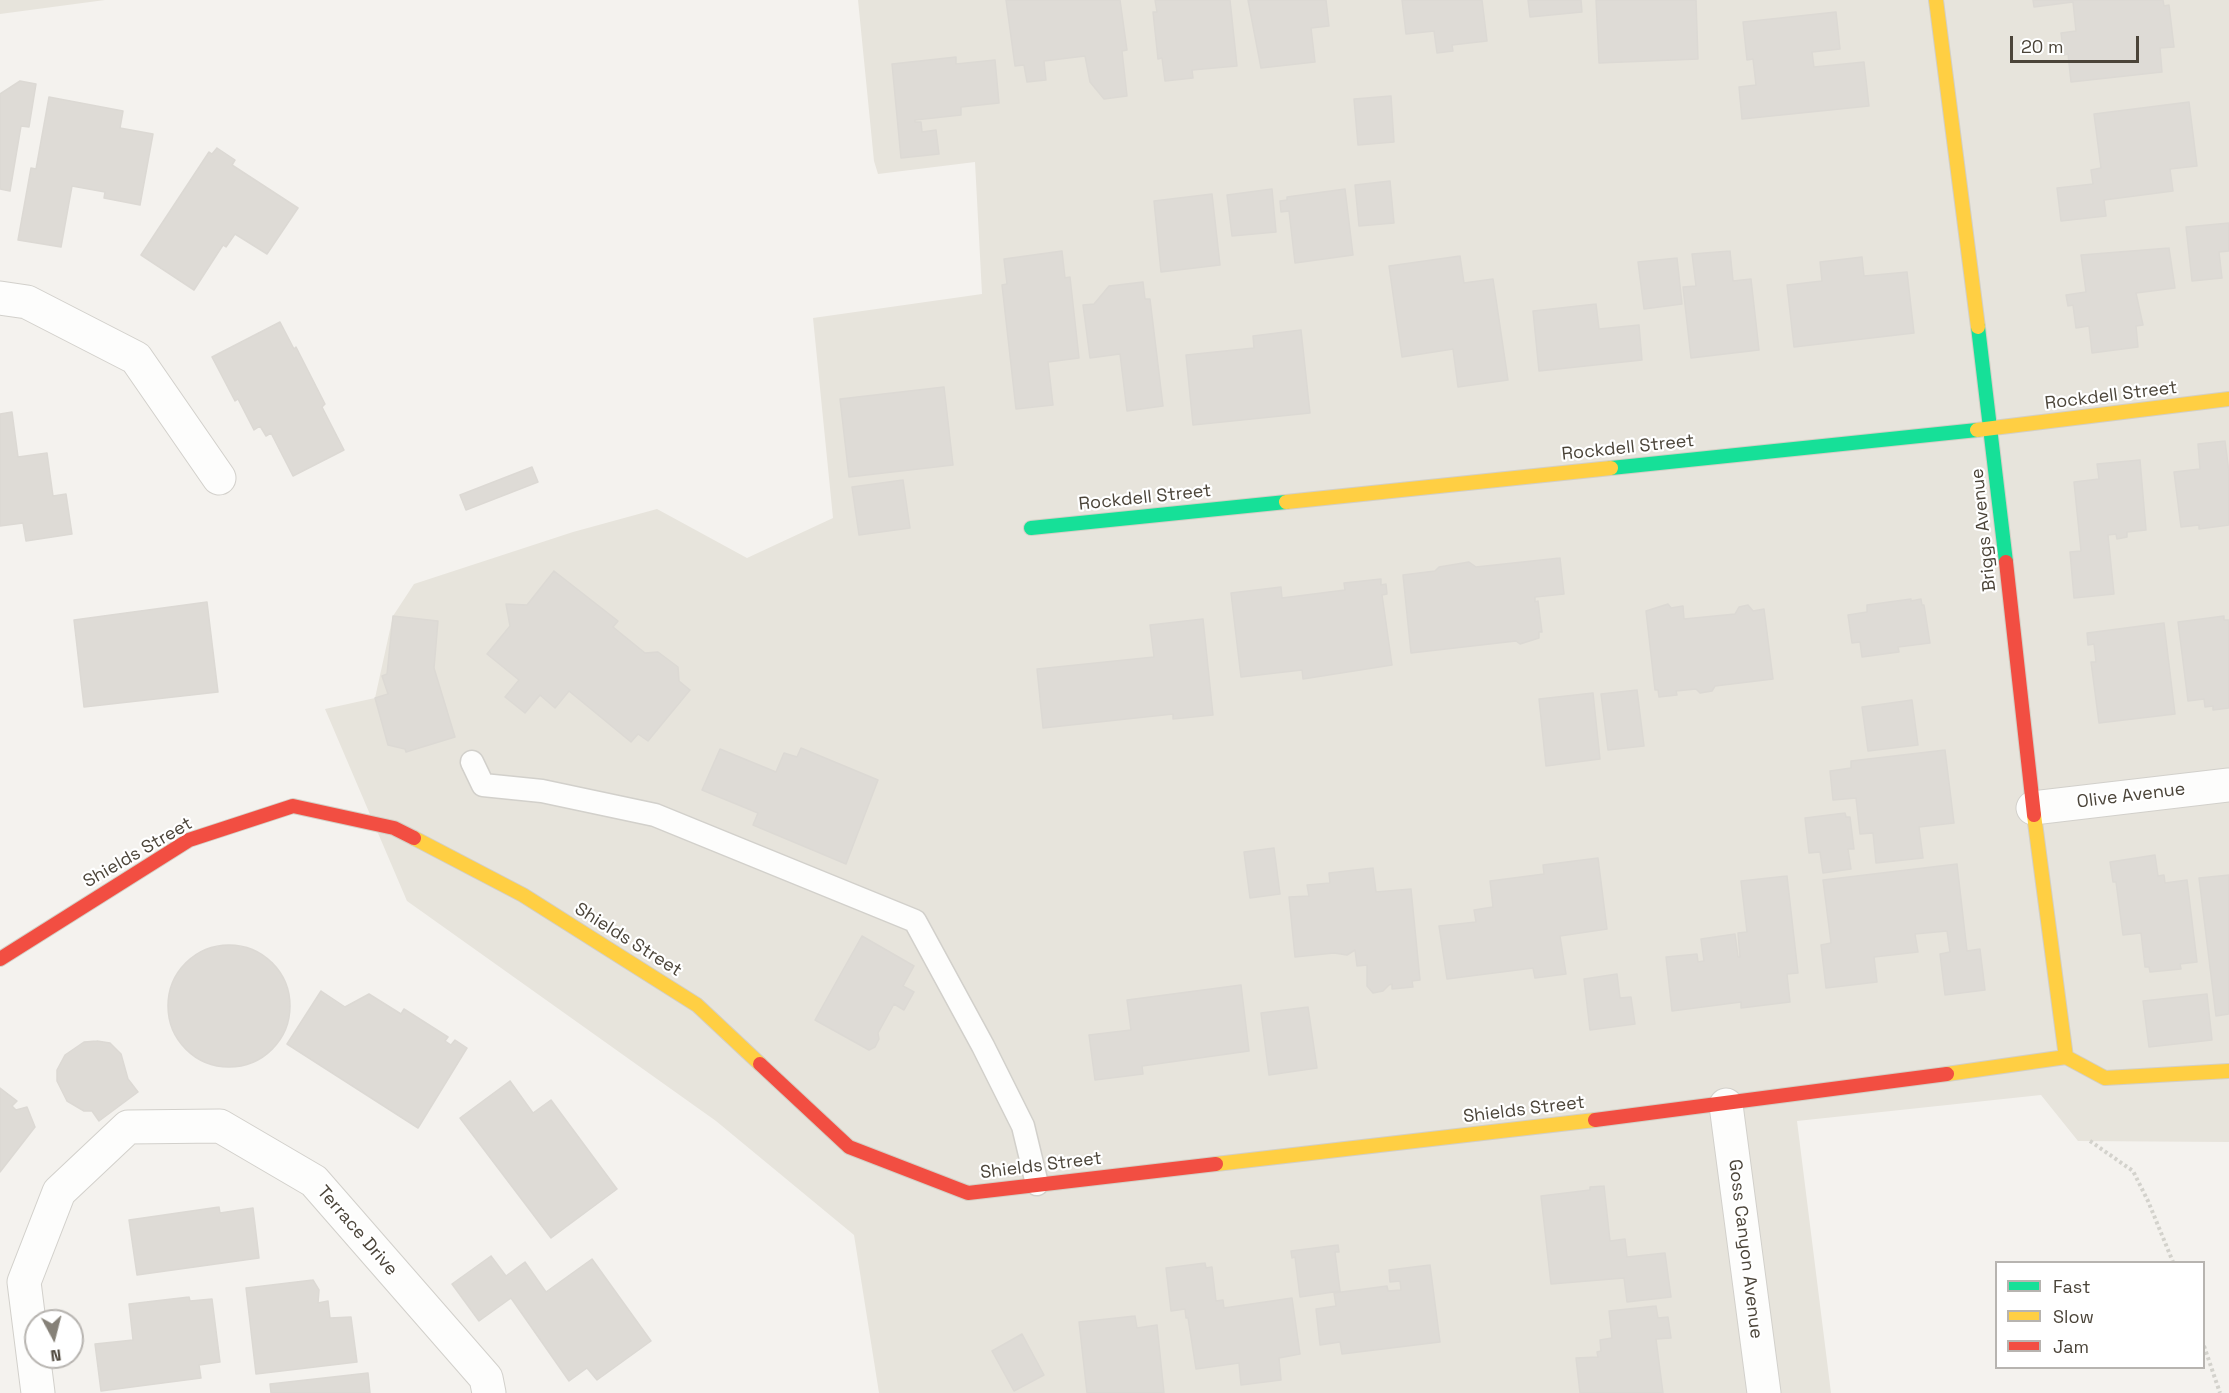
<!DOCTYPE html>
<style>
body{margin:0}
#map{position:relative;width:2229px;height:1393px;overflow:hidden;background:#f4f2ee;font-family:"Space Grotesk",sans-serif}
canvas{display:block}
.legend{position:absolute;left:1995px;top:1261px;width:210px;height:108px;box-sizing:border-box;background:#fff;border:2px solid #b7b4b0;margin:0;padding:8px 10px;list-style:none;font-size:18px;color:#4b4439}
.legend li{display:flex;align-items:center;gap:12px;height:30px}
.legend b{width:30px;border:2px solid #b7b4b0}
.north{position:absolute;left:24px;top:1309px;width:60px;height:60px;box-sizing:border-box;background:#fff;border:2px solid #b7b4b0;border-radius:50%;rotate:173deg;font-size:16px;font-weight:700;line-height:24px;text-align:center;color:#4b4439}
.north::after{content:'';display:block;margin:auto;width:21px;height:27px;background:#868178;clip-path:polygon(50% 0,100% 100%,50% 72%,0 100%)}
.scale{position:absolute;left:2010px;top:36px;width:129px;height:27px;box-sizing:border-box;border:3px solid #4b4439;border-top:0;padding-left:8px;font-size:18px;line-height:21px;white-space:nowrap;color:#4b4439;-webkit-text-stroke:4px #fff;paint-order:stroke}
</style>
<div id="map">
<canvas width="2229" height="1393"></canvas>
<ul class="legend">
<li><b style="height:8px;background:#16e098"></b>Fast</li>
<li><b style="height:8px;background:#ffcf43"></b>Slow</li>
<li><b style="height:8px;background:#f24e42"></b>Jam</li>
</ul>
<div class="north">N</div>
<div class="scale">20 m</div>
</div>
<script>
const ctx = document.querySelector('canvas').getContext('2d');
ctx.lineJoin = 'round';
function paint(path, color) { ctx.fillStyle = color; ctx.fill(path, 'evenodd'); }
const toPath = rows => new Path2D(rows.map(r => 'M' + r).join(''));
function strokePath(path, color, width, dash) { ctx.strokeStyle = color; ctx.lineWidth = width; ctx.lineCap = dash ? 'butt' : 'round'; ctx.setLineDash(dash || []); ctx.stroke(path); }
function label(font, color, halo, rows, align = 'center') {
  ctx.font = font + ' "Space Grotesk",sans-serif'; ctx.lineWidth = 4.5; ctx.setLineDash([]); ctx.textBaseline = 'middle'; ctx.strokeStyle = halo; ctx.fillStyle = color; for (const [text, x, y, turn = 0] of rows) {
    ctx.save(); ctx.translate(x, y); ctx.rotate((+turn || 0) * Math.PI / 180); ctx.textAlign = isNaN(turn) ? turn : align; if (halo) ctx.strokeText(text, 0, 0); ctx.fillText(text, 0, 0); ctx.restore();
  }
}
const residential = toPath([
 [0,0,105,0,0,14],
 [858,0,2229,0,2229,1142,2078,1141,2041,1095,1797,1121,1831,1393,879,1393,854,1235,716,1121,407,901,325,709,375,698,393,616,414,584,573,532,657,509,747,558,833,518,813,318,982,294,975,162,878,174,874,161]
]);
const building = toPath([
 [1006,0,1120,0,1127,50,1122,51,1127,96,1104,99,1090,82,1085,56,1044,61,1046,80,1027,82,1024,65,1015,66,1006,0],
 [1155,0,1230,0,1237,66,1192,70,1193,78,1165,81,1162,58,1158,59,1153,12,1157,12,1155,0],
 [1248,0,1326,0,1329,26,1311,28,1315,62,1261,68,1248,0],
 [1402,0,1482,0,1487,41,1452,45,1453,51,1437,53,1434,31,1406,34,1402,0],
 [1528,0,1581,0,1582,12,1530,17,1528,0],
 [1596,0,1696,0,1698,59,1599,63,1596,0],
 [2033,0,2163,0,2164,6,2169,5,2174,47,2160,48,2162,72,2071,82,2068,54,2064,55,2061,33,2076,31,2073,2,2034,7,2033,0],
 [1836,12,1840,49,1812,52,1814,67,1864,62,1869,106,1742,119,1739,87,1756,85,1753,59,1747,60,1743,22,1836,12],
 [956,57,956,64,995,60,999,103,961,107,961,115,915,120,915,122,921,122,922,132,936,130,939,154,901,158,892,64,956,57],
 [20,81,36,84,29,127,21,126,10,191,0,189,0,94,20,81],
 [1391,96,1394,142,1358,145,1354,99,1391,96],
 [49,97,123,111,120,128,153,134,140,205,104,198,105,192,72,186,61,247,18,240,31,168,36,169,49,97],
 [2189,102,2197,166,2170,169,2173,191,2104,200,2106,216,2061,221,2057,188,2093,184,2091,170,2101,168,2094,114,2189,102],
 [217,148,235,160,232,165,298,208,267,254,235,234,226,247,223,245,194,290,141,255,209,152,212,154,217,148],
 [1390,181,1394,223,1359,226,1355,185,1390,181],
 [1272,189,1276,232,1232,236,1227,195,1272,189],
 [1345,189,1353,255,1295,263,1289,211,1281,212,1280,201,1287,200,1287,197,1345,189],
 [1212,194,1220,265,1161,272,1154,201,1212,194],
 [2229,223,2229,251,2219,252,2222,278,2192,281,2186,227,2229,223],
 [2169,248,2175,288,2136,293,2143,325,2136,326,2138,347,2092,353,2089,326,2076,328,2073,305,2068,306,2066,295,2086,292,2081,255,2169,248],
 [1062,251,1065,278,1070,277,1079,358,1048,362,1053,405,1016,409,1002,285,1007,284,1004,259,1062,251],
 [1730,251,1733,281,1751,279,1759,350,1691,358,1683,287,1696,286,1692,254,1730,251],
 [1460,256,1464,283,1493,279,1508,380,1458,387,1453,349,1402,357,1389,266,1460,256],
 [1862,257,1864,276,1907,272,1914,333,1794,347,1787,285,1822,281,1820,262,1862,257],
 [1677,258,1682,304,1644,309,1638,262,1677,258],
 [1143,282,1145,299,1150,299,1163,406,1127,411,1120,354,1090,358,1083,305,1094,304,1109,286,1143,282],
 [1596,304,1599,329,1639,325,1642,360,1539,371,1533,311,1596,304],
 [280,322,294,349,296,347,325,404,322,407,344,450,293,476,271,433,266,436,260,426,254,430,238,399,235,401,212,357,280,322],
 [1301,330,1310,413,1193,425,1186,355,1254,348,1253,336,1301,330],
 [944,387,953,465,849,477,840,399,944,387],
 [12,412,18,457,47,453,53,496,66,494,72,534,26,541,23,523,0,526,0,414,12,412],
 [2225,441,2229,472,2229,525,2199,529,2199,525,2181,527,2174,472,2200,469,2198,444,2225,441],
 [2140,460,2146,530,2127,532,2127,537,2117,539,2116,534,2108,535,2114,594,2074,598,2070,552,2081,551,2074,482,2099,479,2097,464,2140,460],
 [532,467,538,482,466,510,460,495,532,467],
 [903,480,910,528,859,535,852,487,903,480],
 [1560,558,1564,594,1535,597,1535,602,1538,601,1542,632,1539,632,1539,638,1520,644,1516,641,1411,653,1403,575,1435,571,1439,567,1469,562,1476,567,1560,558],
 [554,571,618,621,613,627,645,653,658,652,678,667,679,681,690,690,648,741,638,734,631,742,569,691,555,708,540,695,525,713,505,697,519,680,487,654,510,626,506,604,527,605,554,571],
 [1381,579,1381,585,1386,584,1387,594,1382,595,1392,665,1303,679,1302,670,1241,677,1231,593,1281,587,1282,598,1345,590,1344,583,1381,579],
 [1911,599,1911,601,1921,599,1922,605,1924,605,1930,643,1898,647,1899,652,1862,657,1860,642,1852,643,1848,615,1867,612,1867,605,1911,599],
 [207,602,218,692,84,707,74,620,207,602],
 [1668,604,1671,608,1683,606,1684,619,1735,614,1739,607,1748,605,1753,611,1764,609,1773,679,1715,686,1712,691,1700,693,1696,689,1676,691,1677,695,1659,697,1658,690,1655,690,1646,611,1668,604],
 [393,616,438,621,434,668,455,737,406,752,405,749,388,745,375,698,388,694,382,676,387,674,393,616],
 [2224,616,2224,620,2229,620,2229,708,2213,710,2213,706,2205,707,2204,699,2188,701,2178,622,2224,616],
 [1203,619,1213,715,1173,719,1173,714,1043,728,1037,669,1154,657,1150,625,1203,619],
 [2164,623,2175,714,2099,723,2091,662,2096,662,2094,644,2088,645,2087,633,2164,623],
 [1637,690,1644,746,1608,750,1601,694,1637,690],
 [1593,693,1600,759,1546,766,1539,699,1593,693],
 [1912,700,1918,745,1868,751,1862,707,1912,700],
 [801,748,878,780,846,864,753,825,758,813,702,790,720,749,776,772,784,753,797,757,801,748],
 [1945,750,1954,823,1919,827,1923,858,1876,863,1873,833,1860,834,1856,798,1833,800,1830,771,1851,768,1851,761,1945,750],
 [1845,813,1846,817,1850,817,1854,849,1848,849,1851,869,1823,873,1820,852,1809,853,1805,818,1845,813],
 [1274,848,1280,894,1250,898,1244,852,1274,848],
 [2155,855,2158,876,2164,875,2165,883,2187,880,2197,962,2180,964,2181,969,2150,972,2149,967,2145,967,2141,933,2123,935,2116,882,2113,882,2110,862,2155,855],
 [1598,858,1607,929,1560,936,1566,974,1535,978,1533,968,1447,979,1439,926,1476,922,1474,910,1493,907,1490,881,1544,874,1543,865,1598,858],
 [1957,864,1967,951,1980,949,1985,990,1945,995,1940,954,1950,952,1947,931,1915,934,1918,952,1874,957,1877,982,1826,988,1821,945,1831,943,1823,880,1957,864],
 [1373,868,1376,892,1411,889,1420,980,1412,981,1413,987,1392,989,1392,984,1389,985,1383,991,1373,993,1367,986,1367,965,1357,966,1355,950,1347,955,1334,953,1295,957,1289,897,1309,896,1307,885,1330,883,1329,873,1373,868],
 [2229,875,2229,1014,2216,1016,2199,878,2229,875],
 [1787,876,1798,973,1787,974,1790,1002,1741,1008,1741,1002,1672,1011,1666,957,1697,954,1698,962,1704,961,1701,939,1735,934,1738,957,1740,957,1738,933,1747,932,1741,881,1787,876],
 [862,936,914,966,903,986,914,992,904,1010,894,1004,878,1033,879,1039,875,1047,869,1050,815,1020,862,936],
 '168 1006a61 61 0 1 1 122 0a61 61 0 1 1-122 0Z',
 [1617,974,1620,998,1631,997,1635,1024,1590,1030,1584,979,1617,974],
 [1241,985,1249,1051,1142,1066,1143,1074,1095,1080,1089,1035,1131,1030,1127,1000,1241,985],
 [321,991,345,1007,369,994,401,1014,404,1009,448,1037,445,1041,451,1045,455,1040,467,1048,418,1128,287,1044,321,991],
 [2207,994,2212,1040,2149,1047,2143,1001,2207,994],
 [1308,1007,1317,1068,1269,1075,1261,1013,1308,1007],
 [97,1041,110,1043,121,1054,128,1079,138,1092,99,1121,92,1111,84,1111,67,1101,57,1081,57,1070,65,1055,84,1042,97,1041],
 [510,1081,533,1113,551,1100,617,1189,551,1238,460,1118,510,1081],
 [0,1088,17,1101,12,1106,16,1110,27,1107,35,1127,0,1172,0,1088],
 [1604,1186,1610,1241,1625,1239,1627,1257,1665,1253,1671,1297,1627,1302,1624,1278,1551,1284,1541,1196,1590,1190,1590,1187,1604,1186],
 [219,1207,220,1213,253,1208,259,1258,137,1275,129,1220,219,1207],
 [1338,1245,1339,1252,1335,1252,1340,1291,1300,1297,1295,1257,1292,1258,1291,1251,1338,1245],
 [491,1256,506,1276,525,1262,546,1292,592,1259,651,1341,597,1380,587,1368,569,1381,511,1298,479,1321,452,1284,491,1256],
 [1205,1263,1206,1268,1212,1267,1216,1301,1223,1300,1224,1308,1292,1298,1300,1354,1279,1358,1281,1380,1241,1385,1239,1363,1196,1369,1188,1318,1186,1318,1185,1309,1171,1311,1166,1268,1205,1263],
 [1430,1265,1440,1342,1342,1354,1340,1342,1320,1345,1316,1309,1336,1306,1334,1293,1387,1286,1388,1291,1401,1290,1400,1281,1390,1282,1389,1270,1430,1265],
 [313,1280,319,1290,318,1303,328,1301,330,1318,351,1317,357,1362,256,1374,246,1288,313,1280],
 [189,1297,190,1301,212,1299,220,1362,199,1365,201,1378,101,1391,95,1344,133,1340,129,1304,189,1297],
 [1656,1306,1658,1318,1668,1317,1671,1338,1656,1339,1663,1393,1580,1393,1576,1358,1598,1357,1597,1352,1601,1351,1600,1340,1612,1338,1609,1311,1656,1306],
 [1135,1316,1137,1328,1157,1325,1164,1393,1087,1393,1079,1322,1135,1316],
 [1022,1334,1044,1375,1014,1391,992,1351,1022,1334],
 [368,1373,370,1393,271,1393,270,1384,368,1373]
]);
const path = toPath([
 [2090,1141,2133,1171,2148,1201,2173,1262],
 [2204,1346,2220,1393]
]);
const lane = toPath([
 [472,762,483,785,542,791,655,815,915,921,983,1046,1023,1126,1037,1184]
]);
const street = toPath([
 [0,298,27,302,136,358,219,478],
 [2033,808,2229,785],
 [1726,1105,1764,1393],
 [38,1393,24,1282,59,1192,128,1127,220,1126,314,1181,486,1378,489,1393]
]);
const fast = toPath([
 [1978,327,2006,562],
 [1611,468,1977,430],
 [1031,528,1286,502]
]);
const slow = toPath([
 [1936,0,1978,327],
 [1977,430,2229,399],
 [1286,502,1611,468],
 [2034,815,2066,1057],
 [414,838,523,895,697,1005,760,1064],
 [1947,1074,2066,1057,2105,1078,2229,1071],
 [1216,1164,1595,1120]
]);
const jam = toPath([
 [2006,562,2034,815],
 [0,959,189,840,293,806,394,828,414,838],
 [760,1064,849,1147,968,1193,1216,1164],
 [1595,1120,1947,1074]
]);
const streetNames = [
 ["Rockdell Street",2111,396,-7],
 ["Rockdell Street",1628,448,-6],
 ["Rockdell Street",1145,498,-6],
 ["Briggs Avenue",1984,530,-96],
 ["Olive Avenue",2131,796,-7],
 ["Shields Street",138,853,-30],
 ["Shields Street",628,940,32],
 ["Shields Street",1524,1110,-7],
 ["Shields Street",1041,1166,-7],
 ["Terrace Drive",357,1231,49],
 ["Goss Canyon Avenue",1745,1249,83]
];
paint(residential, '#e7e4dc');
paint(building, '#dedbd6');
strokePath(building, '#dcd9d4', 1.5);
strokePath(lane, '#d2d0cb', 25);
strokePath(street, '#d2d0cb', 35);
strokePath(fast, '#d3cfc5', 16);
strokePath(slow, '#d3cfc5', 16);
strokePath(jam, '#d3cfc5', 16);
strokePath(path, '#d3d2cc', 4, [3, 3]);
strokePath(lane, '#fdfdfc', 22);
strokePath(street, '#fdfdfc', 33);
strokePath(fast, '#16e098', 14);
strokePath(slow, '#ffcf43', 14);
strokePath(jam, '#f24e42', 14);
label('18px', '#4b4439', '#fff', streetNames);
</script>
